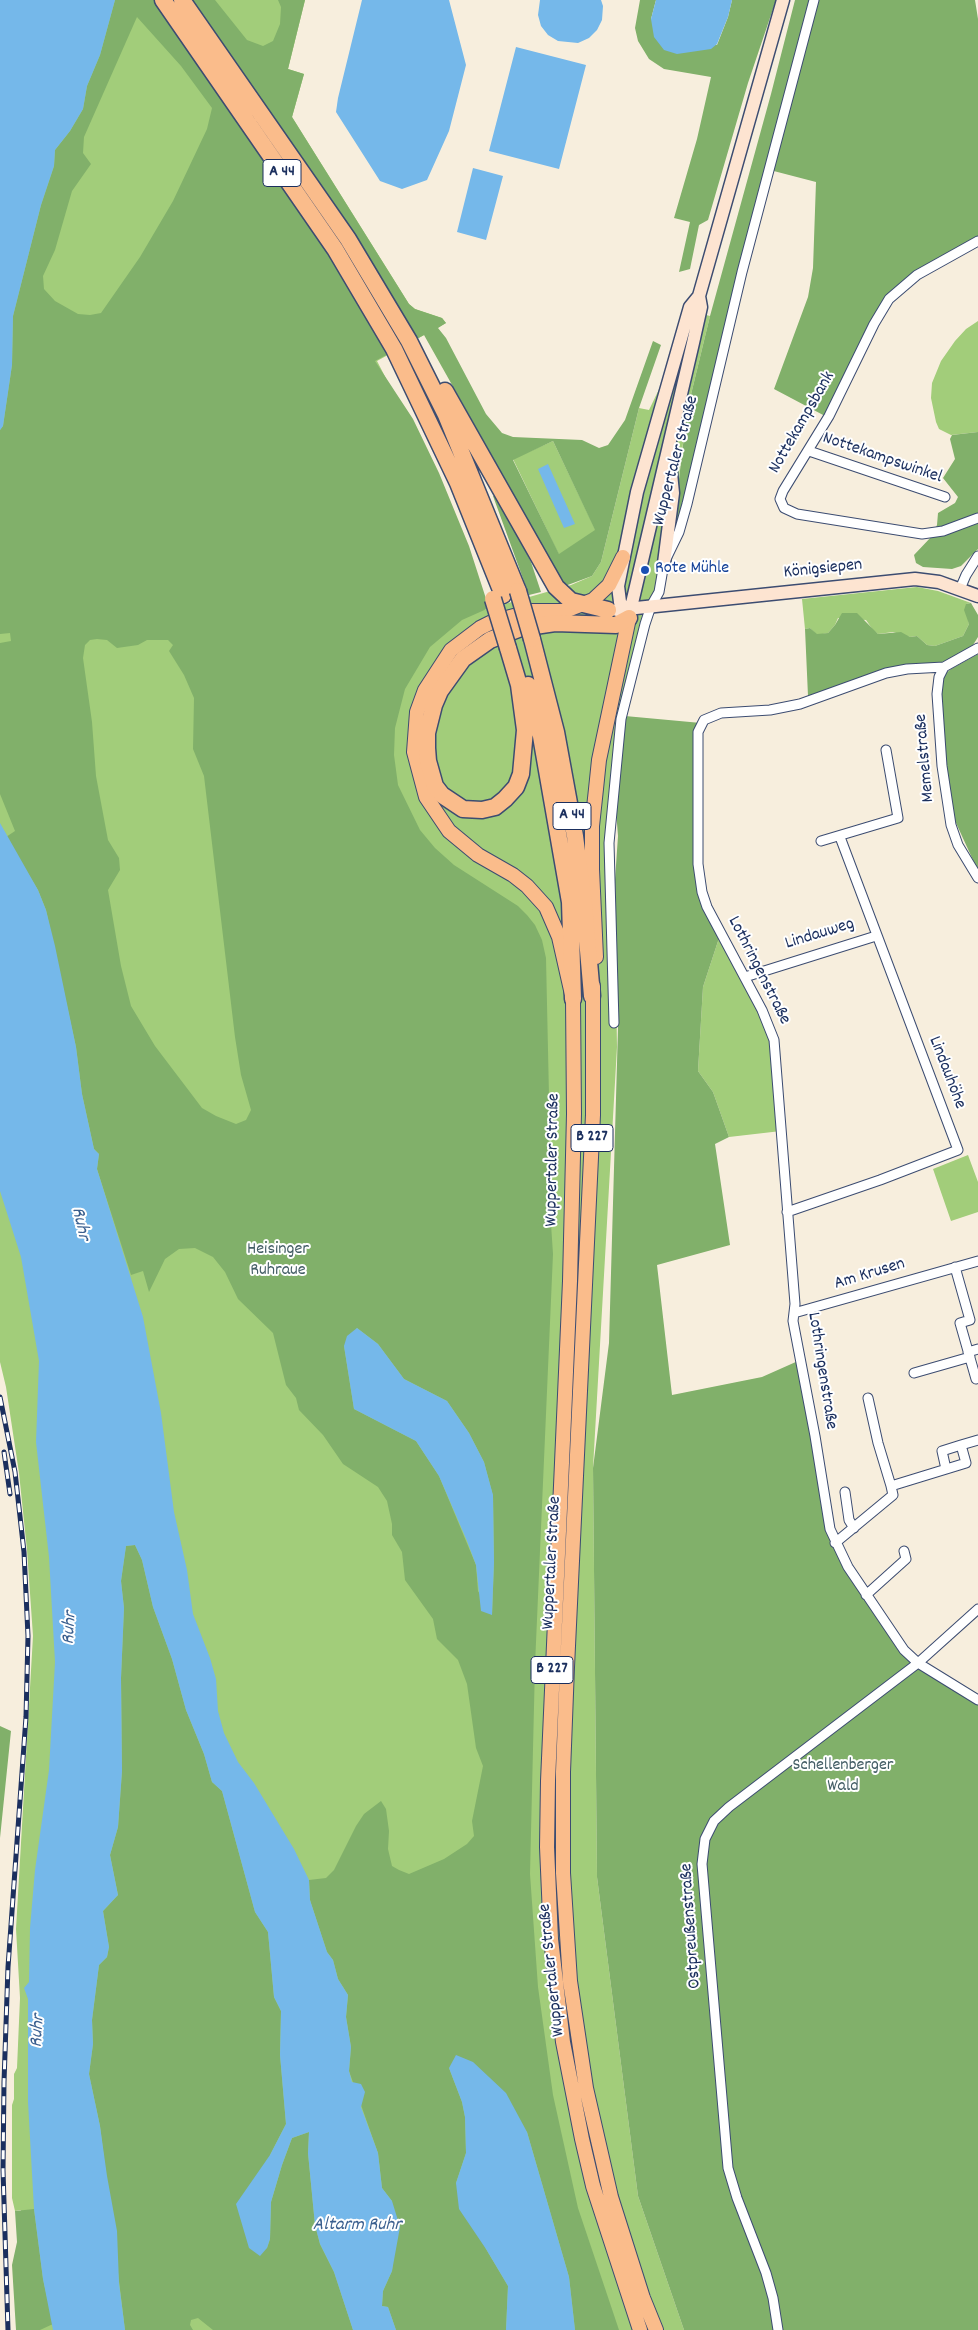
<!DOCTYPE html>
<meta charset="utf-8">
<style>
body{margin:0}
canvas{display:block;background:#f7eedd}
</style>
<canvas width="978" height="2330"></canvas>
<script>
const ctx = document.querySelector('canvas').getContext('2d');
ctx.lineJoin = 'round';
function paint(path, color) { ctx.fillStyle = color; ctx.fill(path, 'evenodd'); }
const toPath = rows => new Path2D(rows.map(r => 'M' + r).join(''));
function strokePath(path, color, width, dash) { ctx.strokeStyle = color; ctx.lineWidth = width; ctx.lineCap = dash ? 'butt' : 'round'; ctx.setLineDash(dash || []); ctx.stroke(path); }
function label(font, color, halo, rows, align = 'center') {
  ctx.font = font + ' Dekko,sans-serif'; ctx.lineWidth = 4; ctx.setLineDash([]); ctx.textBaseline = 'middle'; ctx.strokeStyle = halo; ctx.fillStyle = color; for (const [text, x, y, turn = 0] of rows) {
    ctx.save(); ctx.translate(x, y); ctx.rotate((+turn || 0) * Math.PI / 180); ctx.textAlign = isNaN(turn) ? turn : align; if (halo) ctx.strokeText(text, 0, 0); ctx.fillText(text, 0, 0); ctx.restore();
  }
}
const green = toPath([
 [0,0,305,0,288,69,304,74,292,117,409,304,415,309,442,318,446,323,377,361,407,419,484,610,571,585,592,576,601,562,639,408,649,410,663,381,683,309,710,316,687,411,677,492,658,592,650,609,609,796,614,861,617,1047,593,1468,597,1877,638,2196,684,2330,28,2330,21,2210,15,2211,12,2198,12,2105,14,2099,14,2074,17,2068,20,1998,16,1929,33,1636,27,1550,19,1473,6,1387,0,1362],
 [978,321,978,432,951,435,939,429,936,422,931,398,932,383,941,361,955,341,966,329],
 [553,441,596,531,559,555,513,459],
 [917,587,938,591,971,603,966,604,969,624,963,636,935,646,927,645,917,636,910,637,893,632,878,634,873,630,866,620,838,618,835,625,828,633,817,635,810,628,805,629,802,599],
 [720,935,743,976,771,1040,781,1131,729,1137,713,1092,698,1071,703,987],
 [968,1155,978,1182,978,1212,951,1221,933,1169]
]);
const forest = toPath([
 [115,0,215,0,247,40,263,46,273,41,280,24,281,7,278,0,305,0,288,69,304,74,292,117,409,304,415,309,442,318,446,323,438,328,446,338,486,414,502,433,513,437,582,440,599,448,608,445,625,420,653,341,661,345,639,408,601,562,592,576,565,586,424,335,375,361,413,419,439,473,469,546,489,608,462,620,430,647,405,689,395,728,394,755,398,785,420,830,435,848,454,865,518,906,527,915,535,925,542,940,546,958,550,1142,549,1194,553,1254,535,1665,530,1874,538,1987,553,2095,578,2208,619,2330,575,2330,569,2277,527,2132,449,2068,462,2102,465,2117,466,2153,456,2183,486,2249,508,2286,506,2330,396,2330,388,2307,382,2306,383,2291,392,2271,394,2250,392,2201,382,2188,378,2153,349,2071,351,2047,346,2017,348,1995,338,1979,333,1960,327,1952,310,1900,309,1880,326,1878,334,1870,356,1826,364,1814,381,1801,386,1809,389,1831,388,1849,392,1866,399,1870,409,1874,444,1859,467,1844,474,1836,472,1821,483,1766,476,1748,467,1684,458,1660,437,1639,433,1619,405,1580,402,1552,392,1535,392,1524,387,1501,378,1487,343,1464,323,1435,299,1410,296,1398,286,1385,273,1333,238,1299,225,1272,213,1257,195,1248,179,1249,165,1259,149,1292,143,1271,131,1275,97,1169,99,1154,94,1149,82,1094,76,1047,46,910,38,890,6,837,15,831,0,794,0,643,11,641,10,633,0,634,0,430,3,426,12,365,13,316,41,205,54,166,55,150,70,131,83,109,87,86,100,55],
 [137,17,181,66,212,108,207,129,173,201,140,257,101,313,90,315,78,314,55,301,44,289,43,276,55,250,72,191,91,164,83,153,84,137],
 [553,441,595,530,559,554,513,460],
 [97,639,107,640,117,648,138,645,147,640,168,640,173,645,169,651,184,675,194,698,193,749,204,776,235,1037,241,1075,251,1110,246,1120,236,1124,216,1116,202,1108,155,1046,131,1006,121,966,108,890,120,870,119,858,108,840,96,776,92,722,83,658,85,645,90,640],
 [357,1328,378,1344,404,1379,447,1401,469,1433,484,1462,493,1496,494,1562,492,1615,478,1591,476,1565,439,1476,416,1441,354,1409,344,1346],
 [640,0,656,0,651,19,717,45,728,17,732,0,776,0,748,83,708,220,699,225,690,269,679,272,690,222,674,218,697,139,711,77,664,69,649,59,638,41,635,28],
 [795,0,975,0,978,19,978,238,892,292,825,416,774,389,808,297,813,268,816,182,766,169,693,497,672,538,687,411,710,316,771,94],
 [978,432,978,549,961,566,952,569,923,567,916,563,914,555,932,536,937,525,938,513,955,503,958,497,943,478,955,459,950,439,952,435],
 [493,496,497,496,531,562,541,592,529,595],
 [971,603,978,615,978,637,973,645,957,657,939,663,884,669,808,696,805,629,810,628,817,634,828,633,835,625,842,613,857,613,878,634,901,632,910,637,917,636,927,645,935,646,963,636,969,624,964,610,966,604],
 [978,654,978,871,951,812,944,763,941,684,945,674,951,669],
 [625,716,701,723,697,877,720,935,703,987,698,1071,713,1092,729,1137,715,1144,730,1245,657,1265,672,1395,762,1377,798,1361,828,1528,895,1640,978,1702,978,2330,684,2330,638,2196,597,1877,593,1468,609,1343,618,1028,615,880,618,836,615,798],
 [135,1545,142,1560,153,1607,172,1659,186,1710,204,1754,212,1782,222,1791,255,1912,268,1932,274,1997,281,2011,280,2055,286,2124,270,2155,267,2248,270,2239,271,2202,282,2165,292,2138,309,2132,308,2153,315,2225,320,2244,334,2272,353,2330,213,2330,198,2318,191,2320,190,2325,193,2330,125,2330,100,2126,89,2074,93,2044,92,2020,99,1965,107,1957,109,1947,103,1911,118,1895,110,1855,118,1827,122,1771,121,1678,124,1608,121,1581,126,1546],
 [0,1726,11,1731,0,1838],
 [34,2209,43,2279,53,2324,40,2330,16,2330,12,2265,17,2242,15,2211]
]);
const water = toPath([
 [0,0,115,0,100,55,87,86,83,109,70,131,55,150,54,166,41,205,13,316,12,365,3,426,0,430],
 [362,0,449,0,466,65,449,131,427,180,402,189,380,181,336,112,338,98],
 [540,0,601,0,603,6,602,20,597,30,589,38,578,43,558,41,548,35,541,26,538,15],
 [656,0,732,0,728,17,717,44,711,49,677,54,664,50,654,37,651,19],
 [516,47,586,65,559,169,489,151],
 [473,168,503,176,486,240,457,232],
 [548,464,575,524,564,528,538,469],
 [0,823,38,890,46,910,55,946,76,1047,82,1094,94,1149,99,1154,97,1169,143,1317,161,1413,174,1512,187,1570,193,1614,210,1658,216,1679,218,1711,224,1733,238,1762,254,1783,294,1849,309,1880,310,1900,327,1952,333,1960,338,1979,348,1995,346,2017,351,2047,349,2071,352,2082,361,2084,365,2092,361,2107,378,2153,382,2188,392,2201,400,2227,392,2271,383,2291,382,2306,388,2307,396,2330,353,2330,334,2272,320,2244,315,2225,308,2153,309,2132,292,2138,282,2165,271,2202,270,2239,267,2248,260,2256,249,2248,236,2204,270,2155,286,2124,280,2055,281,2011,274,1997,268,1932,255,1912,222,1791,212,1782,204,1754,186,1710,172,1659,153,1607,142,1560,135,1545,126,1546,121,1581,124,1608,121,1678,122,1771,118,1827,110,1855,118,1895,103,1911,109,1947,107,1957,99,1965,92,2020,93,2044,89,2074,100,2126,107,2176,117,2231,119,2283,125,2330,53,2330,43,2279,34,2209,28,2102,28,1999,24,1988,29,1982,30,1928,35,1870,49,1770,55,1662,49,1557,36,1442,39,1361,21,1257,0,1191],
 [357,1328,378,1344,404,1379,447,1401,469,1433,484,1462,493,1495,494,1562,492,1615,481,1611,476,1565,467,1541,439,1476,416,1441,354,1409,344,1346,347,1336],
 [456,2055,473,2062,506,2093,527,2132,569,2277,575,2330,506,2330,508,2286,486,2249,459,2209,456,2183,466,2153,465,2117,462,2102,449,2068]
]);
const street = toPath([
 [978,241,917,275,889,299,874,324,829,416,783,491,780,499,784,508,797,514,922,534,943,531,978,518],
 [809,451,945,497],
 [960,589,966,575,978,556],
 [978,648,944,667,939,677,937,694,942,766,951,825,958,845,978,878],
 [944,667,907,669,886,673,800,704,770,710,721,713,704,720,698,732,698,864,702,892,707,907,762,1010,774,1040,795,1304,793,1321,815,1436,830,1529,848,1567,904,1650,918,1663,978,1700],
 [821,841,898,818,886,750],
 [745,977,876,936],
 [614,1023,609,843,621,719,645,624,651,606,659,592,664,563,679,532,687,504,742,272,814,0],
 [787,1212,880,1180,958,1150,840,837],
 [955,1267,970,1320,960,1323,976,1379,978,1378],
 [794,1313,978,1261],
 [968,1352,978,1349],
 [914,1373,970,1357],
 [868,1398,878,1443,891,1486],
 [946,1469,942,1451,961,1445],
 [845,1492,849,1520,854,1528],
 [835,1543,893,1495,891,1486,966,1463,961,1445,978,1440],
 [866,1595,906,1559,904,1551],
 [778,2330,773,2298,766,2273,737,2198,728,2168,702,1864,705,1839,714,1821,729,1807,918,1663,978,1609]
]);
const secondary = toPath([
 [664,563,673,493,669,453],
 [617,610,915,579,939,582,978,596],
 [629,616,693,343,701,307,699,296],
 [629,618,620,602,618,586,637,492,690,307,699,296,783,0]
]);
const primary = toPath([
 [623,557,609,585,593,600,565,611,532,611,492,622,480,628,451,650,425,690,417,712,414,752,426,797,449,831,478,855,513,875,527,886,546,907,559,937,573,999,574,1114,570,1281,548,1781,547,1847,551,1939,563,2042,582,2139,593,2186,640,2330],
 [596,957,592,869,592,826,596,789,599,760,629,618],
 [593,986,593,1115,567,1667,563,1772,563,1873,570,1981,586,2088,611,2197,643,2298,656,2330]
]);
const highway = toPath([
 [163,0,335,249,394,349,458,483,503,595],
 [182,0,348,239,409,341,446,415,518,591],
 [445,391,556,587,571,601,608,610],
 [532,639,556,732,575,836,584,904,592,996],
 [508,648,519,685,525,730,521,774,516,787,505,799,495,807,482,810,463,809,442,795,435,786,428,761,427,748,427,733,434,705,440,691,463,659,490,640,521,628,555,623,616,625,629,618],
 [528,685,541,736,570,902,573,999]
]);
const rail = toPath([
 [0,1397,15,1472,24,1552,28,1636,26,1717,8,1967,4,2082,3,2170,8,2330],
 [4,1452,10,1494]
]);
const highwayBridge = toPath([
 [518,591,532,639],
 [493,599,508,648]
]);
const markers = [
 [645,570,5,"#1a4fb4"]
];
const shields = [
 [282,173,38],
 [572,816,38],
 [592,1138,42],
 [552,1670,42]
];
const shieldNames = [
 ["A 44",282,173],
 ["A 44",572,816],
 ["B 227",592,1138],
 ["B 227",552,1670]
];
const streetNames = [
 ["Nottekampsbank",803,423,-60],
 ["Nottekampswinkel",882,459,19],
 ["Wuppertaler Straße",677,461,-75],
 ["Königsiepen",823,570,-6],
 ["Memelstraße",926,758,-95],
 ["Lindauweg",820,935,-17],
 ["Lothringenstraße",758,971,63],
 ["Lindauhöhe",946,1073,69],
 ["Wuppertaler Straße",554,1160,-89],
 ["Am Krusen",870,1275,-17],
 ["Lothringenstraße",821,1371,81],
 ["Wuppertaler Straße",553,1563,-87],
 ["Ostpreußenstraße",692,1926,-94],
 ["Wuppertaler Straße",553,1970,-96]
];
const transitNames = [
 ["Rote Mühle",655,570]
];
const parkNames = [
 ["Heisinger",278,1251],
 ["Ruhraue",278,1272],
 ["Schellenberger",843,1767],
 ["Wald",843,1788]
];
const waterNames = [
 ["Ruhr",79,1224,78],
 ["Ruhr",71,1628,-86],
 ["Ruhr",39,2031,-86],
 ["Altarm Ruhr",357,2226]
];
paint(green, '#a2cd7a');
paint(forest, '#81b06a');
paint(water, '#75b8ea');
strokePath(street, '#3c4c71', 11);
strokePath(secondary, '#3c4c71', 15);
strokePath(primary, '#3c4c71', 16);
strokePath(highway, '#3c4c71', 19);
strokePath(street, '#fff', 9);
strokePath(secondary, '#fde4d1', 12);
strokePath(primary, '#fabc8b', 14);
strokePath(highway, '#fabc8b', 16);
strokePath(rail, '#1b2f5e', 5);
strokePath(rail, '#fff', 3, [9]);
strokePath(highwayBridge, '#3c4c71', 19, []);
strokePath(highwayBridge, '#fabc8b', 16);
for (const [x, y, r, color] of markers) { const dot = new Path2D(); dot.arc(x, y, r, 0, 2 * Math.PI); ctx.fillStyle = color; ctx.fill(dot); strokePath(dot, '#fff', 2); }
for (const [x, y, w] of shields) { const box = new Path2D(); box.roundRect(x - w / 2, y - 13.5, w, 27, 4); ctx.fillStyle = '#fff'; ctx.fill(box); strokePath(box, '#1b2f5e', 1); }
label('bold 16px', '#1b2f5e', null, shieldNames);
label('18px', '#1b2f5e', '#fff', streetNames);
label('18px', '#164399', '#fff', transitNames, 'left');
label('18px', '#445e66', '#fff', parkNames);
label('italic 19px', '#3a5f8f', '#fff', waterNames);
</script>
